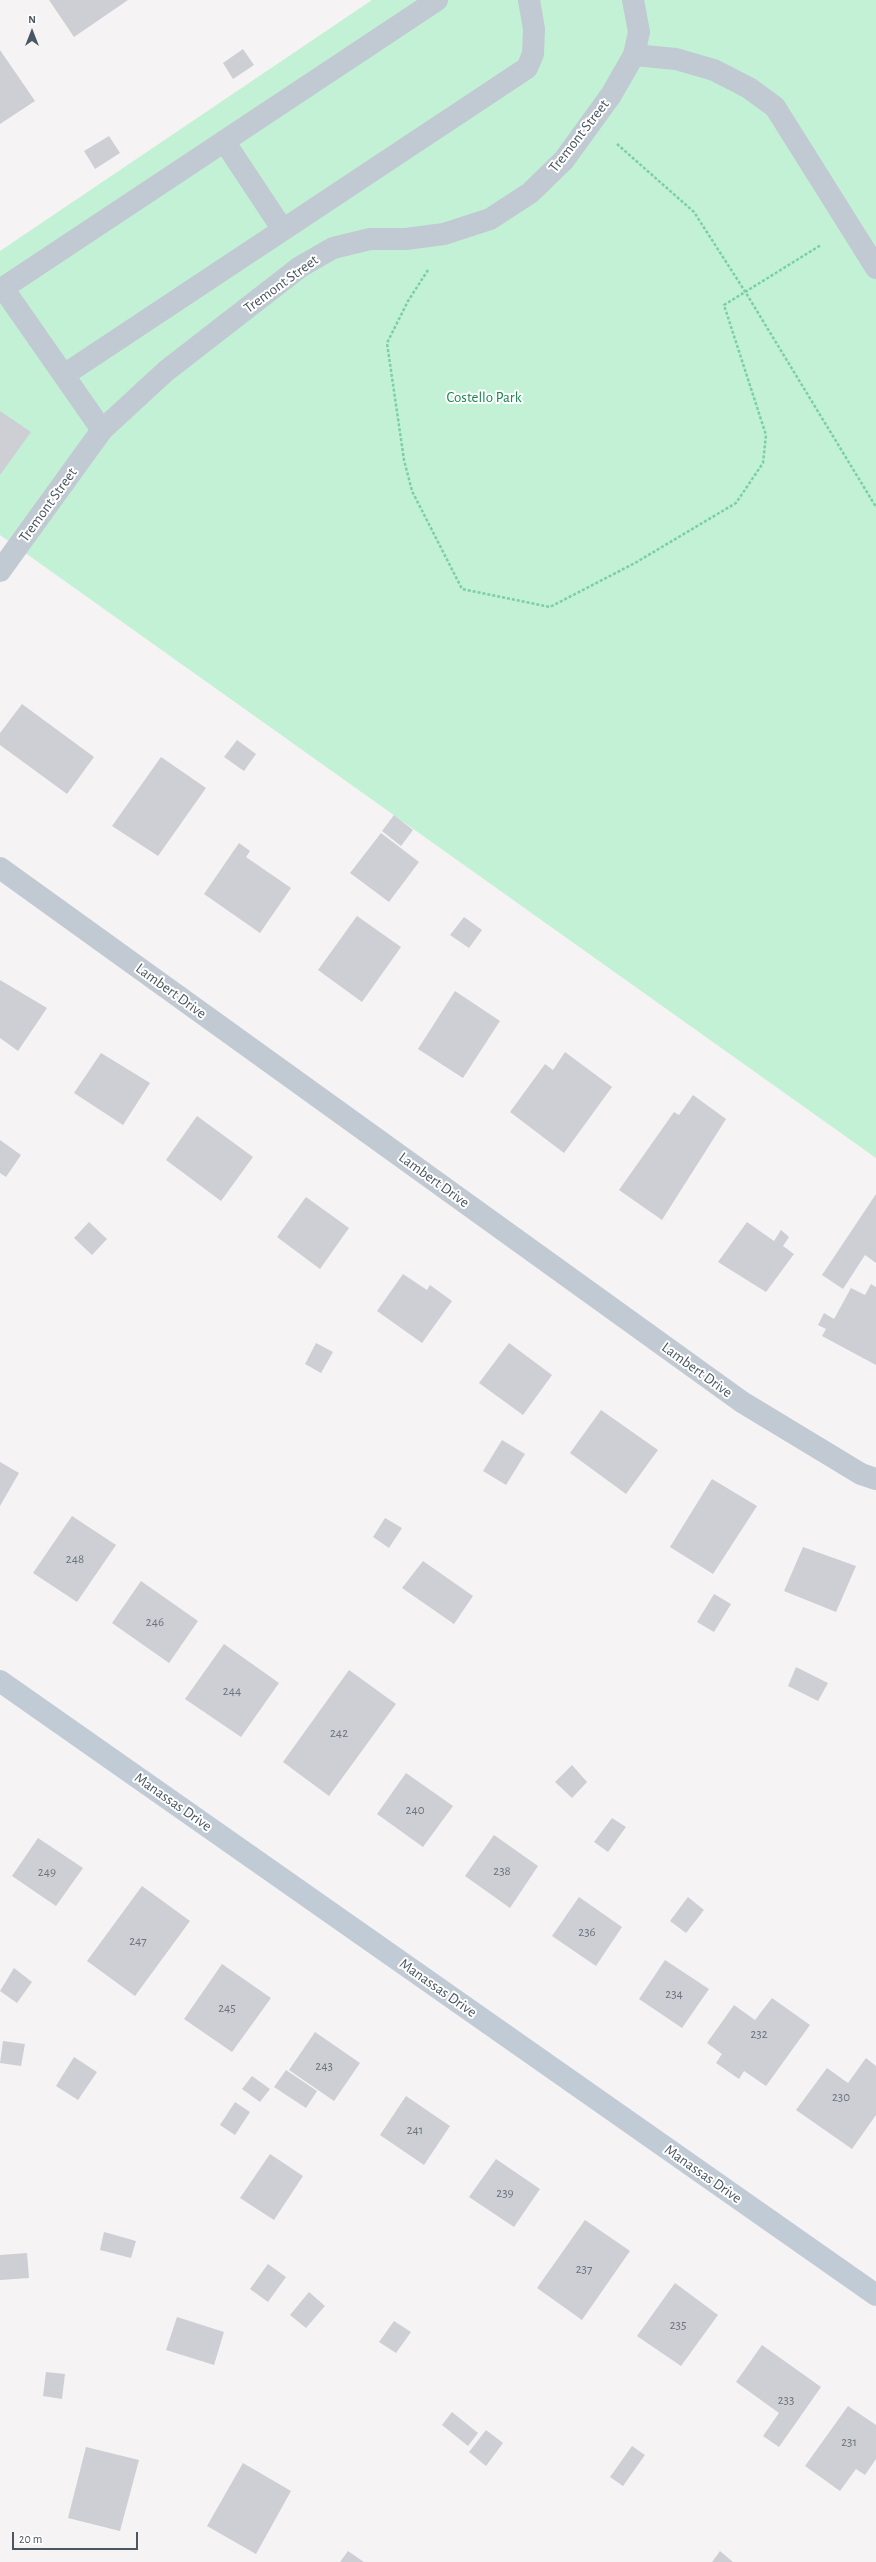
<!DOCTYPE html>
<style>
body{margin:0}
#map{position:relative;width:876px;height:2562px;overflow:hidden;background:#f5f3f3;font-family:"Alegreya Sans",sans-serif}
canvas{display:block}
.north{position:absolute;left:12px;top:12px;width:40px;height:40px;-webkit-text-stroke:3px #fff;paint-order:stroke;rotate:0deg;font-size:11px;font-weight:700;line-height:16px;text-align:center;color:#4a5661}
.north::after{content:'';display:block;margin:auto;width:14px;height:18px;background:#4a5661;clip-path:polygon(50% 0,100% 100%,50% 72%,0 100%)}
.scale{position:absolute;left:12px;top:2532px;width:126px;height:18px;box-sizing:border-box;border:2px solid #4a5661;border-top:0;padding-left:5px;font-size:12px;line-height:14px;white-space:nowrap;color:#4a5661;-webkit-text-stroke:3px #fff;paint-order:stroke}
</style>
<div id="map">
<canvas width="876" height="2562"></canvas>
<div class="north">N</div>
<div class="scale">20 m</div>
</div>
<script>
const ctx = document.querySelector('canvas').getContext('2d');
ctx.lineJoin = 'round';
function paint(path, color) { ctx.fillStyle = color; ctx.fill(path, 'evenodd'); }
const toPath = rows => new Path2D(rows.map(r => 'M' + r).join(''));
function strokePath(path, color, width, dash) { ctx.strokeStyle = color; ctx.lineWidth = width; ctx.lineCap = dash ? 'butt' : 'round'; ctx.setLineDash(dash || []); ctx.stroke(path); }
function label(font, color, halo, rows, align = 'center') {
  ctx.font = font + ' "Alegreya Sans",sans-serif'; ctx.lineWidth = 4; ctx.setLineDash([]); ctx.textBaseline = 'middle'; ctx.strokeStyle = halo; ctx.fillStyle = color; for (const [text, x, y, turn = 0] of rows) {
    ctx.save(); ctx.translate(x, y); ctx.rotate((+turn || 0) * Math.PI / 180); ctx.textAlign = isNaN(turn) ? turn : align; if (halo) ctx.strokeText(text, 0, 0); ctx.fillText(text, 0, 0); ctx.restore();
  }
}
const green = toPath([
 [372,0,876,0,876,1158,0,535,0,251]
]);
const building = toPath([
 [49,0,128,0,74,37],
 [243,49,254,65,233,79,223,63],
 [0,50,35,101,0,124],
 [109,136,120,153,95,169,84,151],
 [0,411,31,432,0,475],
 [22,704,94,757,67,794,0,745,0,733],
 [237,740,256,754,244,771,224,757],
 [161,757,206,788,158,856,112,826],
 [394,815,413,830,401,846,382,831],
 [381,833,419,862,389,902,350,873],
 [239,843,250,851,246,857,291,888,260,933,204,894],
 [357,916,401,947,362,1002,318,970],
 [464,917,482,930,469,948,450,935],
 [0,980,47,1008,18,1051,0,1038],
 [455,991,500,1021,463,1078,418,1049],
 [565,1052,612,1087,564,1153,510,1112,545,1064,553,1070],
 [101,1053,150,1083,123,1125,74,1093],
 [693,1095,726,1119,662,1220,619,1190,674,1112,679,1115],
 [197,1116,253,1157,221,1201,166,1160],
 [0,1140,21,1155,6,1177,0,1173],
 [876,1194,876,1263,865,1255,843,1289,822,1275],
 [306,1197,349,1228,320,1269,277,1237],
 [89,1222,107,1239,92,1255,74,1238],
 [747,1222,774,1241,781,1230,789,1237,783,1246,794,1254,766,1292,718,1262],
 [403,1274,427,1290,430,1285,452,1301,422,1343,377,1311],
 [871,1284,876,1287,876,1365,822,1336,826,1329,818,1325,824,1313,834,1319,851,1288,865,1295],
 [316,1343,333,1352,321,1373,305,1364],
 [509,1343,552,1375,523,1415,479,1383],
 [601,1410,658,1450,626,1494,570,1453],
 [502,1440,525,1454,506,1485,483,1471],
 [0,1462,19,1473,0,1506],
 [712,1479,757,1506,713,1574,670,1547],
 [72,1516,116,1545,77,1602,33,1573],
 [385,1518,402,1528,389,1548,373,1537],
 [803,1547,856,1566,836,1612,784,1591],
 [423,1561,473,1596,454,1624,402,1588],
 [141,1581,198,1621,169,1663,112,1623],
 [714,1594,731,1604,714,1632,697,1622],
 [224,1644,279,1683,241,1737,185,1699],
 [796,1667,828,1683,818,1701,788,1686],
 [349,1670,396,1704,329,1796,283,1762],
 [572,1765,587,1782,572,1798,555,1782],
 [406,1773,453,1806,423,1847,377,1814],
 [612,1818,626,1827,608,1852,594,1842],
 [494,1835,538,1866,510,1908,465,1876],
 [38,1838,83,1868,56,1906,12,1876],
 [142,1886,190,1921,135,1996,87,1961],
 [579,1897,622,1927,596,1966,552,1936],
 [688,1897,704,1910,686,1933,670,1921],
 [665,1960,709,1989,682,2028,639,1999],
 [222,1964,271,1998,232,2052,184,2019],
 [14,1968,32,1982,17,2003,0,1991],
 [772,1998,810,2025,766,2086,744,2071,739,2079,716,2063,722,2054,707,2043,734,2005,755,2020],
 [315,2032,360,2063,334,2101,289,2070],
 [3,2041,25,2044,21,2066,0,2063],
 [74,2057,97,2072,78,2100,56,2086],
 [866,2058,876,2066,876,2115,852,2149,796,2110,827,2068,848,2083],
 [286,2070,317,2091,306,2108,274,2087],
 [252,2076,270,2089,260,2102,242,2089],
 [406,2096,450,2126,424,2165,380,2135],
 [235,2102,250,2112,235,2135,220,2125],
 [270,2154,303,2176,274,2220,240,2198],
 [496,2159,540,2189,514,2227,469,2197],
 [585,2220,630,2251,582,2320,537,2288],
 [104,2232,136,2241,131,2258,100,2250],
 [27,2253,29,2278,0,2280,0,2255],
 [268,2264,286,2277,268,2302,250,2289],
 [675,2283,718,2315,681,2366,637,2336],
 [309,2292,325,2306,306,2328,290,2315],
 [177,2317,224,2332,214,2365,166,2350],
 [394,2321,411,2332,396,2353,379,2342],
 [762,2345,821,2387,779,2447,763,2436,779,2413,736,2382],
 [46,2372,65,2374,62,2399,43,2396],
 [848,2406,876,2425,876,2459,865,2475,856,2469,840,2491,805,2466],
 [452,2412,478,2433,468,2446,442,2425],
 [486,2430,503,2443,486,2466,469,2452],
 [632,2446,645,2455,623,2486,610,2477],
 [86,2447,139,2460,120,2531,68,2518],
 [243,2463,291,2491,256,2554,207,2526],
 [348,2551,364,2562,340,2562],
 [720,2551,733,2562,712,2562]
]);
const path = toPath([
 [617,144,694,212,746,293,876,507],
 [428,270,408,301,387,343,404,460,412,491,462,589,550,607,635,563,736,503,763,463,766,435,724,305,821,245]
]);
const lane = toPath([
 [634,55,676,59,714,70,749,88,775,107,876,268],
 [224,141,283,230],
 [64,375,527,68,533,54,534,29,529,0],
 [102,430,3,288,437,0]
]);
const street = toPath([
 [0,571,102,430,166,371,300,267,333,248,370,239,406,239,444,234,490,219,530,193,564,160,611,95,634,55,639,32,633,0],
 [0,868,742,1402,861,1474,876,1479]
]);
const secondary = toPath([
 [0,1681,876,2295]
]);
const numberNames = [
 ["248",75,1559],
 ["246",155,1622],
 ["244",232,1691],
 ["242",339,1733],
 ["240",415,1810],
 ["238",502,1871],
 ["249",47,1872],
 ["236",587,1932],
 ["247",138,1941],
 ["234",674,1994],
 ["245",227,2008],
 ["232",759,2034],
 ["243",324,2066],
 ["230",841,2097],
 ["241",415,2130],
 ["239",505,2193],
 ["237",584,2269],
 ["235",678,2325],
 ["233",786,2400],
 ["231",849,2442]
];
const streetNames = [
 ["Tremont Street",579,136,-52],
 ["Tremont Street",281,284,-36],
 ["Tremont Street",48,505,-54],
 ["Lambert Drive",171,991,36],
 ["Lambert Drive",434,1180,36],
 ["Lambert Drive",697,1370,36],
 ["Manassas Drive",173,1802,35],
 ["Manassas Drive",438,1988,35],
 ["Manassas Drive",703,2174,35]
];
const parkNames = [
 ["Costello Park",484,397]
];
paint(green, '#c3f1d5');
paint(building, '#cdcfd5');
strokePath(path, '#7ad0a6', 2.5, [3, 2]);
strokePath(lane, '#c1cad2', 22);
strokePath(street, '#c1cad2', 22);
strokePath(secondary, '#c1cbd6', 22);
label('13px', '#6b747e', null, numberNames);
label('15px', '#4a5661', '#fff', streetNames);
label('15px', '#17864f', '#fff', parkNames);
</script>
